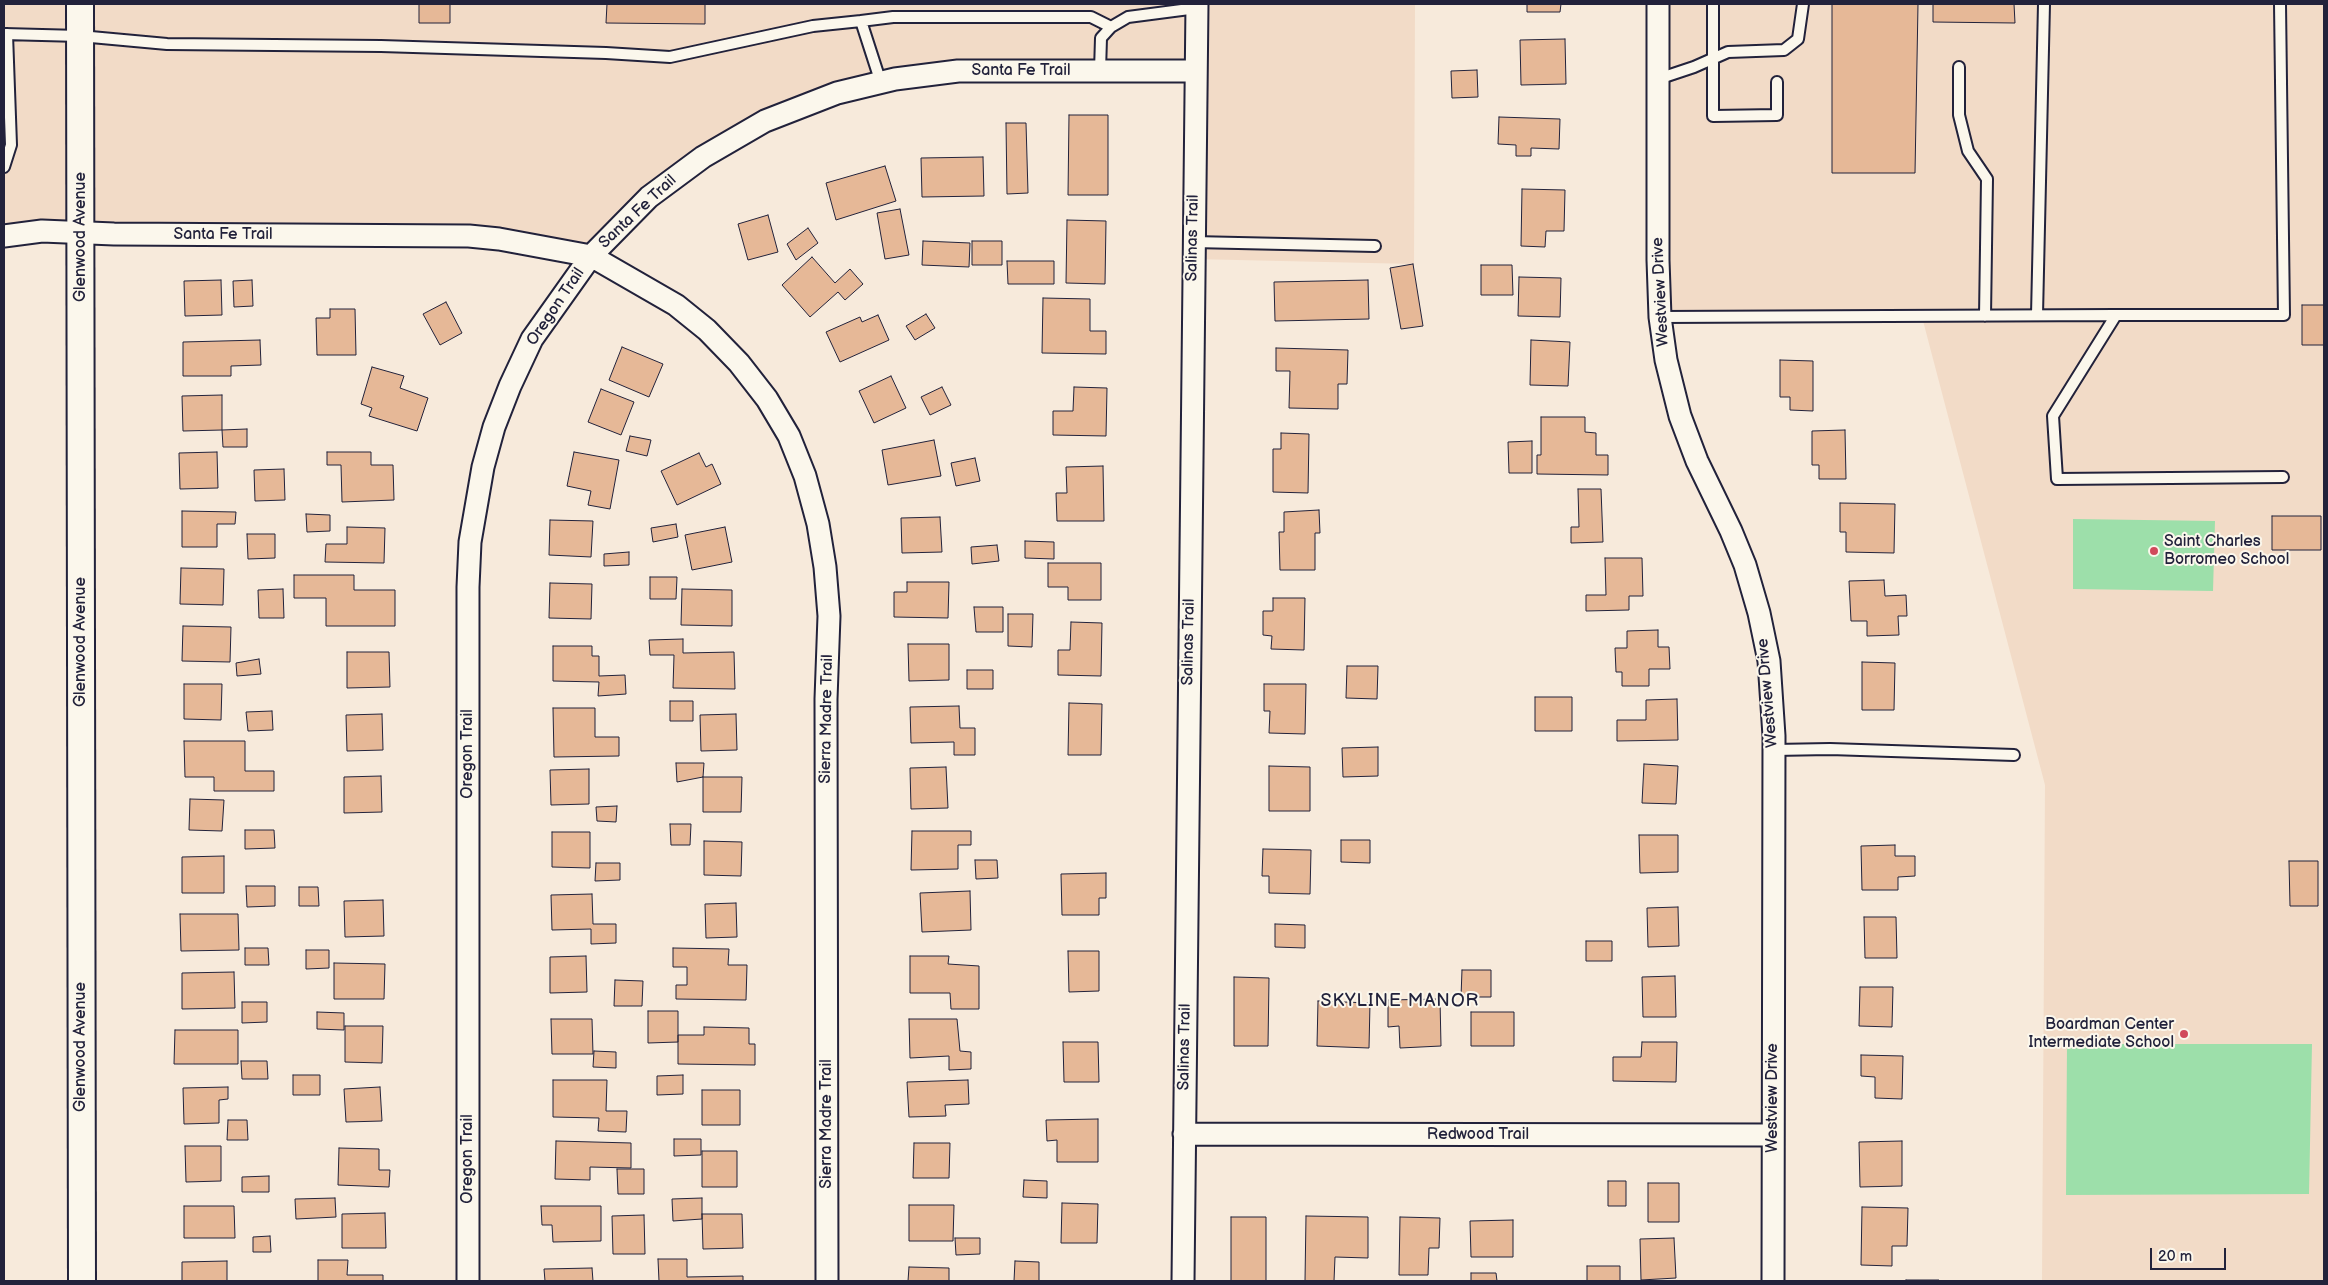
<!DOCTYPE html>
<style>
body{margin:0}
#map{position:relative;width:2328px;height:1285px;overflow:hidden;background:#f7eadb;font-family:"Balsamiq Sans",sans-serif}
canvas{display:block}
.frame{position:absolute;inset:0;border:5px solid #22223b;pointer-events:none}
.scale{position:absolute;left:2150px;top:1248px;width:76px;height:22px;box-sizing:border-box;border:2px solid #22223b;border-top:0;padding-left:6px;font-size:15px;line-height:18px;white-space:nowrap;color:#22223b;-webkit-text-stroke:4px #fbf7ec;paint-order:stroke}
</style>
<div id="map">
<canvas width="2328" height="1285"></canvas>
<div class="frame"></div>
<div class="scale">20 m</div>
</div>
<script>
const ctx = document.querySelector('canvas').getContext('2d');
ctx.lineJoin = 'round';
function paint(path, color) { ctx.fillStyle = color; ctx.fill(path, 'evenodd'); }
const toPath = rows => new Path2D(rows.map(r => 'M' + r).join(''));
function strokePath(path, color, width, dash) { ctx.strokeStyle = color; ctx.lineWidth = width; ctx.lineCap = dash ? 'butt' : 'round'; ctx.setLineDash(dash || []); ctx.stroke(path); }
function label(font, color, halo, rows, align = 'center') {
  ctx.font = font + ' "Balsamiq Sans",sans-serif'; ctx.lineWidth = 4; ctx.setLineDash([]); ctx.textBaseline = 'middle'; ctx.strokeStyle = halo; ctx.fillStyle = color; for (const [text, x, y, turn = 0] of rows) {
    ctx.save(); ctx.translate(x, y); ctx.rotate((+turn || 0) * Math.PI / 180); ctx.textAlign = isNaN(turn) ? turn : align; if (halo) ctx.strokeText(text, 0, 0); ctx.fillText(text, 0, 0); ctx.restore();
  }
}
const built = toPath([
 [4,4,1415,4,1414,264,1193,259,1195,72,895,79,703,157,591,256,499,239,4,236],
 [1658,4,2324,4,2324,1281,2042,1281,2045,785,1922,317,1660,317]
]);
const green = toPath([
 [2073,519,2215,521,2213,591,2073,589],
 [2067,1044,2312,1044,2309,1194,2066,1195],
 [2042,1280,2295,1280,2320,1281,2042,1281]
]);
const building = toPath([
 [419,4,450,4,450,23,419,23,419,4],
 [607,4,705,4,705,24,606,23,607,4],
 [1527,4,1561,4,1560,12,1527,12,1527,4],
 [1832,4,1918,4,1915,173,1832,173,1832,4],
 [1933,4,2014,4,2015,23,1933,22,1933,4],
 [1565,39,1566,84,1521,85,1520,40,1565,39],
 [1477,70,1478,97,1452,98,1451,71,1477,70],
 [1069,115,1108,115,1108,195,1068,195,1069,115],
 [1499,117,1560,119,1559,149,1531,148,1531,156,1516,156,1516,145,1498,144,1499,117],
 [1006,123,1026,123,1028,193,1007,194,1006,123],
 [983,157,984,196,922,197,921,158,983,157],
 [885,166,896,201,836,220,826,183,885,166],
 [1522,189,1565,190,1564,231,1546,231,1545,247,1521,246,1522,189],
 [900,209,909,255,885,259,877,213,900,209],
 [768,215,778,252,748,260,738,224,768,215],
 [1067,220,1106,221,1105,284,1066,283,1067,220],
 [808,228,818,243,796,260,787,244,808,228],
 [923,241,970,243,969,267,922,265,923,241],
 [972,241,1002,241,1002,265,972,265,972,241],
 [812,257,835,283,850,269,863,284,845,300,838,292,810,317,782,285,812,257],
 [1007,261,1054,261,1054,284,1008,284,1007,261],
 [1413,264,1423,326,1401,329,1390,268,1413,264],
 [1481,265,1512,265,1513,295,1481,295,1481,265],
 [1519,277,1561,278,1560,317,1518,316,1519,277],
 [221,280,222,315,185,316,184,281,221,280],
 [252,280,253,306,234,307,233,281,252,280],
 [1368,280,1369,319,1275,321,1274,282,1368,280],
 [1043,298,1090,299,1090,331,1106,331,1106,354,1042,353,1043,298],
 [446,302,462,333,440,345,423,314,446,302],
 [2302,305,2324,305,2324,345,2302,345,2302,305],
 [330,309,355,309,356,355,317,355,316,318,330,318,330,309],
 [926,314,935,328,915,340,906,326,926,314],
 [878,315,889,340,840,362,826,332,860,317,862,322,878,315],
 [260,340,261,365,231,366,231,376,183,376,183,342,260,340],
 [1531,340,1570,342,1568,386,1530,385,1531,340],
 [622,347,663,364,649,397,609,380,622,347],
 [1276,348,1348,350,1347,384,1338,384,1338,409,1289,408,1290,371,1276,371,1276,348],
 [1780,360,1813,361,1813,411,1790,410,1790,397,1780,397,1780,360],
 [372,367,404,376,400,388,428,398,417,431,369,416,372,408,361,404,372,367],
 [891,376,906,408,874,423,859,391,891,376],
 [942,387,951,405,930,415,921,397,942,387],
 [1074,387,1107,388,1106,436,1053,435,1053,411,1073,411,1074,387],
 [601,389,634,402,621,435,588,422,601,389],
 [222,395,222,430,183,431,182,396,222,395],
 [1541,417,1585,417,1585,432,1596,433,1596,455,1608,455,1608,475,1537,474,1537,455,1541,455,1541,417],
 [247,429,247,447,223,447,222,430,247,429],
 [1845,430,1846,479,1819,479,1819,465,1812,465,1812,431,1845,430],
 [1281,433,1309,434,1308,493,1273,492,1273,449,1281,449,1281,433],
 [630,436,651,440,647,456,626,451,630,436],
 [934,440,941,476,888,485,882,450,934,440],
 [1532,441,1532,473,1509,473,1508,442,1532,441],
 [217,452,218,488,180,489,179,453,217,452],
 [327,452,371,452,371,465,393,465,394,500,342,502,341,465,327,465,327,452],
 [574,452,619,460,610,509,588,505,591,491,567,486,574,452],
 [699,453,706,467,712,464,721,484,677,505,661,471,699,453],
 [975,458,980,481,956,486,951,463,975,458],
 [1103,466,1104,521,1057,521,1056,493,1067,493,1066,467,1103,466],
 [284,469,285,500,255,501,254,470,284,469],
 [1578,489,1601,489,1603,542,1571,543,1571,527,1579,527,1578,489],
 [1840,503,1895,504,1894,553,1846,552,1846,532,1840,532,1840,503],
 [1319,510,1320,533,1315,533,1315,570,1280,570,1279,532,1284,532,1284,512,1319,510],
 [182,511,236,512,235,524,217,524,217,547,182,547,182,511],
 [306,514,330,515,330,531,307,532,306,514],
 [2272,516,2321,516,2321,550,2272,550,2272,516],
 [940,517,942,552,902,553,901,518,940,517],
 [550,520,593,521,591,557,549,555,550,520],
 [676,524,678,537,653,542,651,528,676,524],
 [347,527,385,528,384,563,325,562,326,544,347,544,347,527],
 [725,527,732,562,692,570,685,535,725,527],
 [247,534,275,534,275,558,248,559,247,534],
 [1025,541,1054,542,1054,559,1025,558,1025,541],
 [997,545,999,561,972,564,971,547,997,545],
 [629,552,629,565,604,566,604,554,629,552],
 [1605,558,1642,558,1643,596,1629,596,1629,610,1586,611,1586,595,1606,595,1605,558],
 [1048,563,1101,563,1101,600,1068,600,1068,587,1048,587,1048,563],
 [181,568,224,569,223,605,180,604,181,568],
 [294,575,354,575,354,590,395,590,395,626,326,626,326,598,294,598,294,575],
 [650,577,677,577,676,599,650,599,650,577],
 [1884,580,1885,596,1906,595,1907,616,1898,616,1899,635,1867,636,1867,621,1851,621,1849,581,1884,580],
 [907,582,949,582,948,618,894,617,894,592,907,592,907,582],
 [550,583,592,584,591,619,549,618,550,583],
 [283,589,284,618,259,618,258,590,283,589],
 [682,589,732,590,732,626,681,625,682,589],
 [1273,598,1305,598,1304,650,1271,649,1272,636,1263,635,1263,611,1273,611,1273,598],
 [974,607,1003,607,1003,632,976,632,974,607],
 [1008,614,1033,614,1032,647,1008,646,1008,614],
 [1071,622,1102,623,1101,676,1058,675,1058,650,1070,650,1071,622],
 [183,626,231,627,230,662,182,661,183,626],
 [1658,630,1658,647,1669,647,1670,669,1649,669,1649,686,1622,686,1622,672,1616,672,1615,648,1627,648,1627,631,1658,630],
 [683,639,683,653,734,652,735,689,673,688,674,655,650,655,649,640,683,639],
 [908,644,949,644,949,680,909,681,908,644],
 [553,646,592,646,592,656,599,656,599,676,625,675,626,694,598,696,599,682,553,681,553,646],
 [347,652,389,652,390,687,347,688,347,652],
 [259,659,261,674,237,676,236,663,259,659],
 [1862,662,1895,663,1894,710,1862,710,1862,662],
 [1347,666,1378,666,1377,699,1346,698,1347,666],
 [967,670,993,670,993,689,967,689,967,670],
 [184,684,222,684,221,720,184,719,184,684],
 [1264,684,1306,684,1305,734,1269,733,1270,711,1264,711,1264,684],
 [1535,697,1572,697,1572,731,1535,731,1535,697],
 [1677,699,1678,740,1617,741,1617,720,1646,720,1646,700,1677,699],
 [670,701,693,701,693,721,670,721,670,701],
 [1069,703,1102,704,1101,755,1068,755,1069,703],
 [959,706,960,728,975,728,975,755,954,755,954,742,911,743,910,707,959,706],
 [553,708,595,708,595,737,619,737,619,756,554,757,553,708],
 [272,711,273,730,248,731,246,712,272,711],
 [382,714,383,750,347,751,346,715,382,714],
 [736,714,737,750,701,751,700,715,736,714],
 [184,741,245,741,245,771,274,771,274,791,214,791,214,777,185,777,184,741],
 [1378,747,1378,776,1343,777,1342,748,1378,747],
 [676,763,704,763,703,777,677,782,676,763],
 [1644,764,1678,766,1676,804,1642,803,1644,764],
 [1269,766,1310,767,1310,811,1269,811,1269,766],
 [946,767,948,808,911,809,910,768,946,767],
 [589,769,589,804,551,805,550,770,589,769],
 [381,776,382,812,344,813,344,777,381,776],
 [703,777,742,777,741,812,703,812,703,777],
 [190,799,224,800,222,831,189,830,190,799],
 [617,806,616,822,597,821,596,807,617,806],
 [670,824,691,824,690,845,671,845,670,824],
 [245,830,274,830,275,848,245,849,245,830],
 [912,831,971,831,971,845,958,845,958,869,911,870,912,831],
 [552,832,590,832,590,868,552,867,552,832],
 [1639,835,1678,835,1678,872,1640,873,1639,835],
 [1341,840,1370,840,1370,863,1341,862,1341,840],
 [704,841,742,842,741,876,704,875,704,841],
 [1895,845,1895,856,1915,856,1915,876,1898,877,1898,890,1862,890,1861,846,1895,845],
 [1263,849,1311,850,1310,894,1269,893,1269,876,1262,876,1263,849],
 [224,856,224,893,182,893,182,857,224,856],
 [975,860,997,860,998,878,976,879,975,860],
 [2289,861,2318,861,2318,906,2290,906,2289,861],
 [596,863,620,863,620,880,595,881,596,863],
 [1106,873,1106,898,1099,898,1099,915,1062,915,1061,874,1106,873],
 [246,886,275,886,275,906,247,907,246,886],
 [299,887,318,887,319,906,299,906,299,887],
 [970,891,971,930,922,932,920,893,970,891],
 [592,894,593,924,616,924,616,943,591,944,591,929,552,930,551,895,592,894],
 [383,900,384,936,345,937,344,901,383,900],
 [736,903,737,937,706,938,705,904,736,903],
 [1678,907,1679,946,1648,947,1647,908,1678,907],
 [180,914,238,914,239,950,181,951,180,914],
 [1864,917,1896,917,1897,958,1865,958,1864,917],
 [1275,924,1305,925,1305,948,1275,947,1275,924],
 [1586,941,1612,941,1612,961,1586,961,1586,941],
 [245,948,268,948,269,965,245,965,245,948],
 [673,948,729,949,728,965,747,965,746,1000,676,999,676,985,687,985,687,967,673,967,673,948],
 [306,950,329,950,329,968,306,969,306,950],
 [1068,951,1099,951,1099,991,1069,992,1068,951],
 [586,956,587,992,550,993,550,957,586,956],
 [910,956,949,956,948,964,979,966,979,1009,951,1009,950,993,910,993,910,956],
 [334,963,385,964,384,999,334,999,334,963],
 [1462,970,1491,970,1491,997,1461,997,1462,970],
 [234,972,235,1008,182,1009,182,973,234,972],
 [1675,976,1676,1017,1643,1017,1642,977,1675,976],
 [1234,977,1269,978,1268,1046,1234,1046,1234,977],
 [615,980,643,981,642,1006,614,1006,615,980],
 [1860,987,1893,987,1892,1027,1859,1026,1860,987],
 [1440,999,1441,1046,1400,1048,1399,1026,1388,1027,1388,1000,1440,999],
 [1318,1001,1370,1003,1369,1048,1317,1046,1318,1001],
 [242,1002,267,1002,267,1022,242,1023,242,1002],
 [648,1011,678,1011,678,1042,648,1043,648,1011],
 [317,1012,344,1013,344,1030,317,1029,317,1012],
 [1471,1012,1514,1012,1514,1046,1471,1046,1471,1012],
 [551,1019,592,1019,593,1054,552,1054,551,1019],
 [909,1019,957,1019,960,1051,971,1052,971,1069,949,1070,949,1056,910,1058,909,1019],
 [345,1026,383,1026,382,1063,345,1062,345,1026],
 [704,1027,749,1028,749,1044,755,1044,755,1065,678,1064,678,1035,704,1035,704,1027],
 [175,1030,238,1030,238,1064,174,1064,175,1030],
 [1063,1042,1098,1042,1099,1082,1064,1082,1063,1042],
 [1642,1042,1677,1042,1676,1082,1613,1081,1613,1057,1641,1057,1642,1042],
 [594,1051,616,1052,616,1068,593,1067,594,1051],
 [1861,1055,1903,1056,1902,1099,1875,1098,1875,1077,1861,1076,1861,1055],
 [241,1061,267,1061,268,1079,242,1079,241,1061],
 [293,1075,320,1075,320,1095,293,1095,293,1075],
 [683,1075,683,1094,657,1095,657,1076,683,1075],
 [553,1080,607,1080,606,1111,627,1111,626,1132,598,1131,599,1118,553,1117,553,1080],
 [968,1080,969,1104,945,1105,946,1116,909,1117,907,1082,968,1080],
 [228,1087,228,1099,219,1100,219,1123,184,1124,183,1088,228,1087],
 [380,1087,382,1121,346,1122,344,1089,380,1087],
 [702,1090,740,1090,740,1125,702,1125,702,1090],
 [1098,1119,1098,1162,1057,1162,1057,1140,1047,1141,1046,1120,1098,1119],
 [228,1120,247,1120,248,1140,227,1140,228,1120],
 [674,1139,701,1139,701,1155,674,1156,674,1139],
 [556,1141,631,1143,631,1168,590,1167,590,1180,555,1179,556,1141],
 [1902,1141,1902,1186,1860,1187,1859,1142,1902,1141],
 [914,1143,950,1143,949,1178,913,1178,914,1143],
 [185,1146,221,1146,221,1181,186,1182,185,1146],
 [339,1148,379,1149,379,1170,390,1170,389,1187,338,1185,339,1148],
 [702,1151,737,1151,737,1187,702,1187,702,1151],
 [617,1169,644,1169,644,1194,618,1194,617,1169],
 [269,1176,269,1192,242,1192,242,1177,269,1176],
 [1024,1180,1047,1181,1047,1198,1023,1197,1024,1180],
 [1608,1181,1626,1181,1626,1206,1608,1206,1608,1181],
 [1648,1183,1679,1183,1679,1222,1648,1222,1648,1183],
 [335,1198,336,1217,296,1219,295,1199,335,1198],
 [702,1198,702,1219,673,1221,672,1199,702,1198],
 [1062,1203,1098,1204,1097,1243,1061,1243,1062,1203],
 [909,1205,954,1205,953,1241,909,1241,909,1205],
 [184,1206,234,1206,235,1238,184,1238,184,1206],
 [541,1206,601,1206,601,1241,553,1242,552,1225,542,1225,541,1206],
 [1862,1207,1908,1208,1907,1246,1892,1246,1892,1266,1861,1265,1862,1207],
 [385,1213,386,1248,342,1248,342,1214,385,1213],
 [702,1214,742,1214,743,1248,703,1249,702,1214],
 [644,1215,645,1254,613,1254,612,1216,644,1215],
 [1306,1216,1368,1217,1368,1258,1335,1257,1334,1281,1305,1281,1306,1216],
 [1231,1217,1266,1217,1266,1281,1231,1281,1231,1217],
 [1400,1217,1440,1218,1439,1248,1429,1248,1428,1275,1399,1275,1400,1217],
 [1513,1220,1513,1257,1471,1257,1470,1221,1513,1220],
 [270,1236,271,1252,253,1252,253,1237,270,1236],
 [955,1238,980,1238,980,1254,956,1255,955,1238],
 [1674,1238,1676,1278,1641,1280,1640,1239,1674,1238],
 [658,1259,687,1259,687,1277,743,1276,743,1281,659,1281,658,1259],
 [318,1260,348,1260,347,1275,383,1275,383,1281,318,1281,318,1260],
 [227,1261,227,1281,182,1281,182,1262,227,1261],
 [1015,1261,1039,1262,1039,1281,1014,1281,1015,1261],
 [1587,1266,1620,1266,1620,1281,1587,1281,1587,1266],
 [909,1267,949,1268,949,1281,908,1281,909,1267],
 [592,1268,593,1281,545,1281,544,1269,592,1268],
 [1471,1273,1496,1273,1497,1281,1471,1281,1471,1273],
 [1906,1280,1939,1280,1939,1281,1906,1281,1906,1280]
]);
const service = toPath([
 [1713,4,1713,116,1777,115,1777,82],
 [861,21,893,17,1091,17,1111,27],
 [4,34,80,36,167,44,381,46,606,53,670,57,813,26,861,21,881,83],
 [1959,67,1959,115,1968,151,1987,179,1985,316],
 [1100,71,1101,38,1111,27,1128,17,1197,8],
 [1658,79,1694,67,1728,52,1784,50,1798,39,1803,4],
 [4,167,11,145,7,34],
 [1193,242,1375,246],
 [2037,315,2044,4],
 [2116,315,2284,315,2280,4],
 [1660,317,2116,315,2053,416,2057,479,2283,477],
 [1774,750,1830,749,2014,755]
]);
const minor = toPath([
 [1658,4,1658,260,1660,317,1666,360,1680,416,1697,461,1731,531,1745,565,1759,613,1769,661,1774,736,1773,1281],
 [4,236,42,231,114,234,469,236,499,239,591,256,649,197,703,157,765,121,837,93,895,79,958,71,1195,71],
 [1184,1134,1773,1135],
 [468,1281,468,587,470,542,483,467,494,427,510,386,532,339,591,256,676,305,707,330,739,363,767,399,789,436,805,476,818,524,825,567,829,616,826,699,827,1281],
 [1183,1281,1197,4]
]);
const tertiary = toPath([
 [80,4,82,1281]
]);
const markers = [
 [2154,551,5,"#d1495b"],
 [2184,1034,5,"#d1495b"]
];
const streetNames = [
 ["Santa Fe Trail",1021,71],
 ["Santa Fe Trail",638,212,-43],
 ["Santa Fe Trail",223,235],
 ["Glenwood Avenue",81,237,-90],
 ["Salinas Trail",1193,238,-89],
 ["Westview Drive",1661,292,-93],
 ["Oregon Trail",556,307,-56],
 ["Glenwood Avenue",81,642,-90],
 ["Salinas Trail",1189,642,-89],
 ["Westview Drive",1768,693,-95],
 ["Sierra Madre Trail",827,719,-89],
 ["Oregon Trail",468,754,-90],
 ["Glenwood Avenue",81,1047,-90],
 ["Salinas Trail",1185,1047,-89],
 ["Westview Drive",1773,1098,-90],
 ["Sierra Madre Trail",827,1124,-90],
 ["Redwood Trail",1478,1135],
 ["Oregon Trail",468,1159,-90]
];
const poiNames = [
 ["Saint Charles",2164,542],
 ["Borromeo School",2164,560],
 ["Boardman Center",2174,1025,"right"],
 ["Intermediate School",2174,1043,"right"]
];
const neighbourhoodNames = [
 ["SKYLINE MANOR",1400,1001]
];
paint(built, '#f2dbc7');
paint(green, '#9ddfaa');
paint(building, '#e6b897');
strokePath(building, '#22223b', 1);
strokePath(service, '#22223b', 14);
strokePath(minor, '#22223b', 25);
strokePath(tertiary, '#22223b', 30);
strokePath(service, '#fbf7ec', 10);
strokePath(minor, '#fbf7ec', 21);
strokePath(tertiary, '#fbf7ec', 26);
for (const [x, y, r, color] of markers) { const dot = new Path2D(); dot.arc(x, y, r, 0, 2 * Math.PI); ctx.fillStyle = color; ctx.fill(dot); strokePath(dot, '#fbf7ec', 2); }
label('16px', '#22223b', '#fbf7ec', streetNames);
label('16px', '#22223b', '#fbf7ec', poiNames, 'left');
ctx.letterSpacing = '1px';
label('18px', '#22223b', '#fbf7ec', neighbourhoodNames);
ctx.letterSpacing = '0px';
</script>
